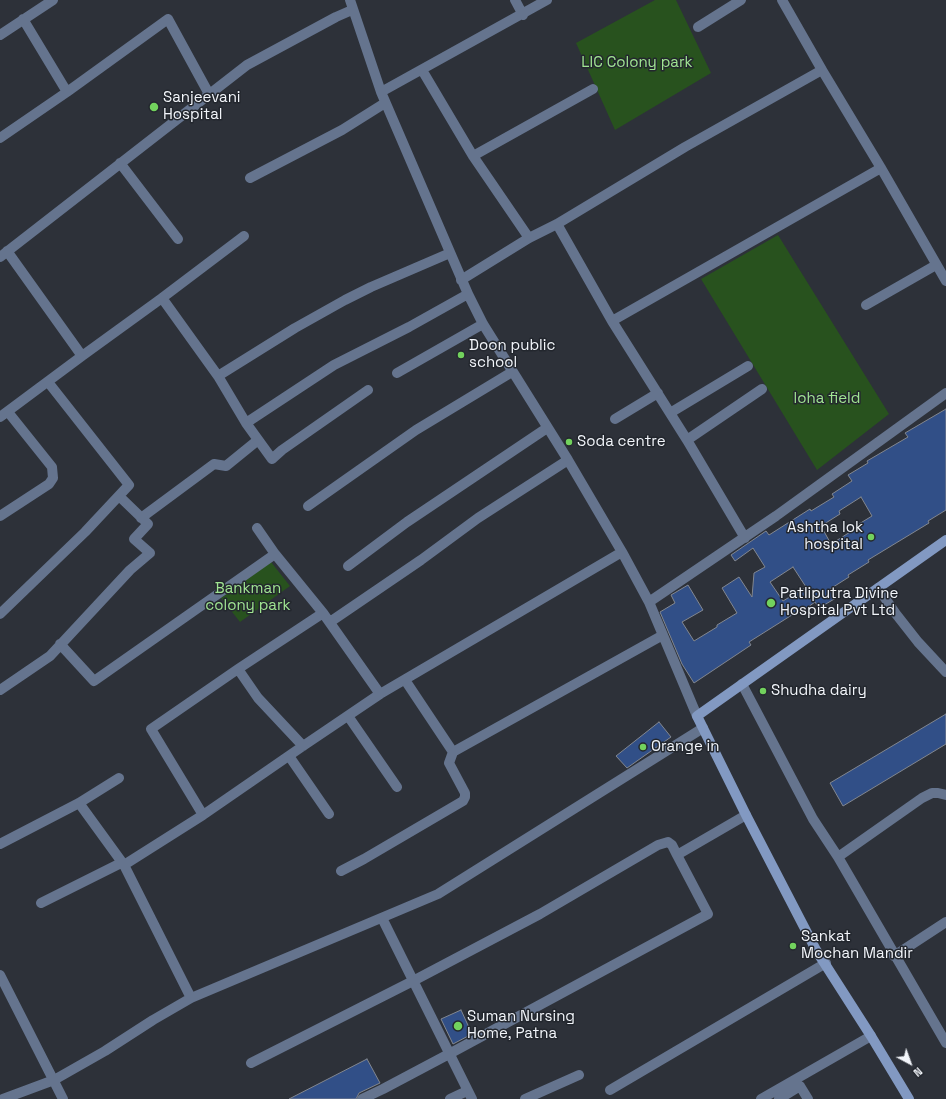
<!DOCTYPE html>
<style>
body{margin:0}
#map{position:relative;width:946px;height:1099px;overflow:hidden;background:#2d3139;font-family:"Space Grotesk",sans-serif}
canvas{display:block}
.north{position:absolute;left:890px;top:1043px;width:40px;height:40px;-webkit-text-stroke:3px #23272e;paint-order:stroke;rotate:139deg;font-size:11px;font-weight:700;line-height:16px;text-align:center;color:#f2f5fa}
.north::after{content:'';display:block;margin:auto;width:14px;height:18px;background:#f2f5fa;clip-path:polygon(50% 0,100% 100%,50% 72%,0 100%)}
</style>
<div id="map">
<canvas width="946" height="1099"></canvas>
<div class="north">N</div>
</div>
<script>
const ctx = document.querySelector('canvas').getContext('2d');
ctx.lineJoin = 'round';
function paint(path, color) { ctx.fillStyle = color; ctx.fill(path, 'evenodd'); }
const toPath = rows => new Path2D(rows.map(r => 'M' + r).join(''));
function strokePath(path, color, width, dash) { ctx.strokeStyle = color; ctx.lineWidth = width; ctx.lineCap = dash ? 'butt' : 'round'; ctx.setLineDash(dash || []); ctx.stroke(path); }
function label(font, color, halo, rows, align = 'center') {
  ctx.font = font + ' "Space Grotesk",sans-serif'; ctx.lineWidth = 3; ctx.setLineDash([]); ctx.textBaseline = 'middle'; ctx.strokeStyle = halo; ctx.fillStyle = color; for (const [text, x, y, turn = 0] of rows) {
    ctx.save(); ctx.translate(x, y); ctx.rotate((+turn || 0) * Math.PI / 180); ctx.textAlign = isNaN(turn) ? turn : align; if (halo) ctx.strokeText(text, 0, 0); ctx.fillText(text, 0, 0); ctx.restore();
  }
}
const green = toPath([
 [655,0,676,0,711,73,615,130,576,43],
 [778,235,889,414,817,470,701,279],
 [271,562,290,586,240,622,221,598]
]);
const building = toPath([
 [946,409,946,510,928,521,929,523,868,560,869,562,848,575,849,577,830,589,836,598,819,608,815,602,804,610,803,608,749,642,751,645,694,683,682,664,660,612,675,603,671,595,688,585,703,610,682,622,694,641,717,627,717,625,737,613,722,588,739,577,752,597,754,573,765,567,753,548,735,561,731,555,766,531,769,535,810,509,811,511,834,497,832,494,852,481,848,475,868,463,867,461,908,437,905,433,946,409],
 [861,497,872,516,854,527,855,529,831,544,821,526,840,514,839,511,861,497],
 [793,567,806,587,783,601,770,582,793,567],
 [946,714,946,744,843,806,830,783,946,714],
 [659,722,671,737,627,768,616,756,659,722],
 [461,1010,472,1034,453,1044,441,1019,461,1010],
 [367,1059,380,1083,359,1093,356,1099,289,1099,367,1059]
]);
const street = toPath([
 [350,0,381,92,468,294,483,324,568,460,622,552,649,602,697,716],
 [515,0,523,15],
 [782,0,822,70,881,168,946,281],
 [23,19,67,92],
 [698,27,741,0],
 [0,35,53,0],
 [422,70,473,156,529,238],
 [381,92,547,0],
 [0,138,67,92,168,19,209,94],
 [473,156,593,89],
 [120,163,178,239],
 [250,178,342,130,385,103],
 [557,224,612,321,881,168],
 [7,251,82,356,162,298,218,376,246,423,272,459,282,450,368,390],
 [0,257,247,65,336,17,352,10],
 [461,280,529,238,557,224,685,147,822,70],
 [162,298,244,236],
 [866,305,936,265],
 [612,321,687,440,745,538],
 [397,373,483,324],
 [218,376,295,328,345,300,371,287,450,253],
 [670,413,748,366],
 [0,417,82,356],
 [615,419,658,393],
 [246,423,334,365,409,327,468,294],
 [687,440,762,389],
 [308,506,416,430,512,372],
 [0,516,49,484,53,478,52,467,8,412],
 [141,518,214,464,226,466,258,440],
 [257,528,275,554,323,613,380,694,622,552],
 [348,566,407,522,547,428],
 [878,588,896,614,918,642,946,672],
 [649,602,776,516,946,393],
 [0,614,85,532,129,485,48,382],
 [330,622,421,560,478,518,568,460],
 [60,644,94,681,275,554],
 [238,669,258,698,303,746],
 [405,680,453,752,663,635],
 [742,684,813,819,838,857,946,1043],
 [0,690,50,656,130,570,150,553,134,539,148,524,119,496],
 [348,716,397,787],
 [289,756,329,814],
 [79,803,124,865],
 [203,815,151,729,238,669,323,613],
 [0,844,79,803,119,778],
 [838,857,922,798,932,793,938,793,946,795],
 [341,871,364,859,463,801,465,797,465,793,449,763,453,752],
 [41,903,121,863],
 [382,918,472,1099],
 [894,956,946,922],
 [0,975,63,1099],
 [191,998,124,865,203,815,303,746,380,694],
 [251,1063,413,981,540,914,658,845,668,842,672,845,677,855],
 [610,1090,826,963],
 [3,1099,54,1080,105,1051,153,1020,191,998,438,894,703,728],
 [362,1099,383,1089,449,1054,708,914,677,855,746,815],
 [450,1099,467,1091],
 [525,1099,579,1075],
 [761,1099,871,1036],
 [779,1099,800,1086,808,1099]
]);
const secondary = toPath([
 [909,1099,871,1036,816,950,746,815,697,716,946,540]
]);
const markers = [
 [154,107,5,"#72d25d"],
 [461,355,4,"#72d25d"],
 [569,442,4,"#72d25d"],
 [871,537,4,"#72d25d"],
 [771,603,5,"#72d25d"],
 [763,691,4,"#72d25d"],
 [643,747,4,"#72d25d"],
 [793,946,4,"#72d25d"],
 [458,1026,5,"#72d25d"]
];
const parkNames = [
 ["LIC Colony park",637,63],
 ["loha field",827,399],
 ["Bankman",248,589],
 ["colony park",248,606]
];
const poiNames = [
 ["Sanjeevani",163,98],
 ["Hospital",163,115],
 ["Doon public",469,346],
 ["school",469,363],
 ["Soda centre",577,442],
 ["Ashtha lok",863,528,"right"],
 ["hospital",863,545,"right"],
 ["Patliputra Divine",780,594],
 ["Hospital Pvt Ltd",780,611],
 ["Shudha dairy",771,691],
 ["Orange in",651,747],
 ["Sankat",801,937],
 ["Mochan Mandir",801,954],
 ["Suman Nursing",467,1017],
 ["Home, Patna",467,1034]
];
paint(green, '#28521e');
paint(building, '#314f87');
strokePath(building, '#828790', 1);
strokePath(street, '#65748e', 10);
strokePath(secondary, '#8299c2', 10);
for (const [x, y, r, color] of markers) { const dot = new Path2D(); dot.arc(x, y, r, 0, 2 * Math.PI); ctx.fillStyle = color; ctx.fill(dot); strokePath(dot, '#23272e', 1.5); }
label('15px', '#a0e492', '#23272e', parkNames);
label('15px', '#f2f5fa', '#23272e', poiNames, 'left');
</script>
